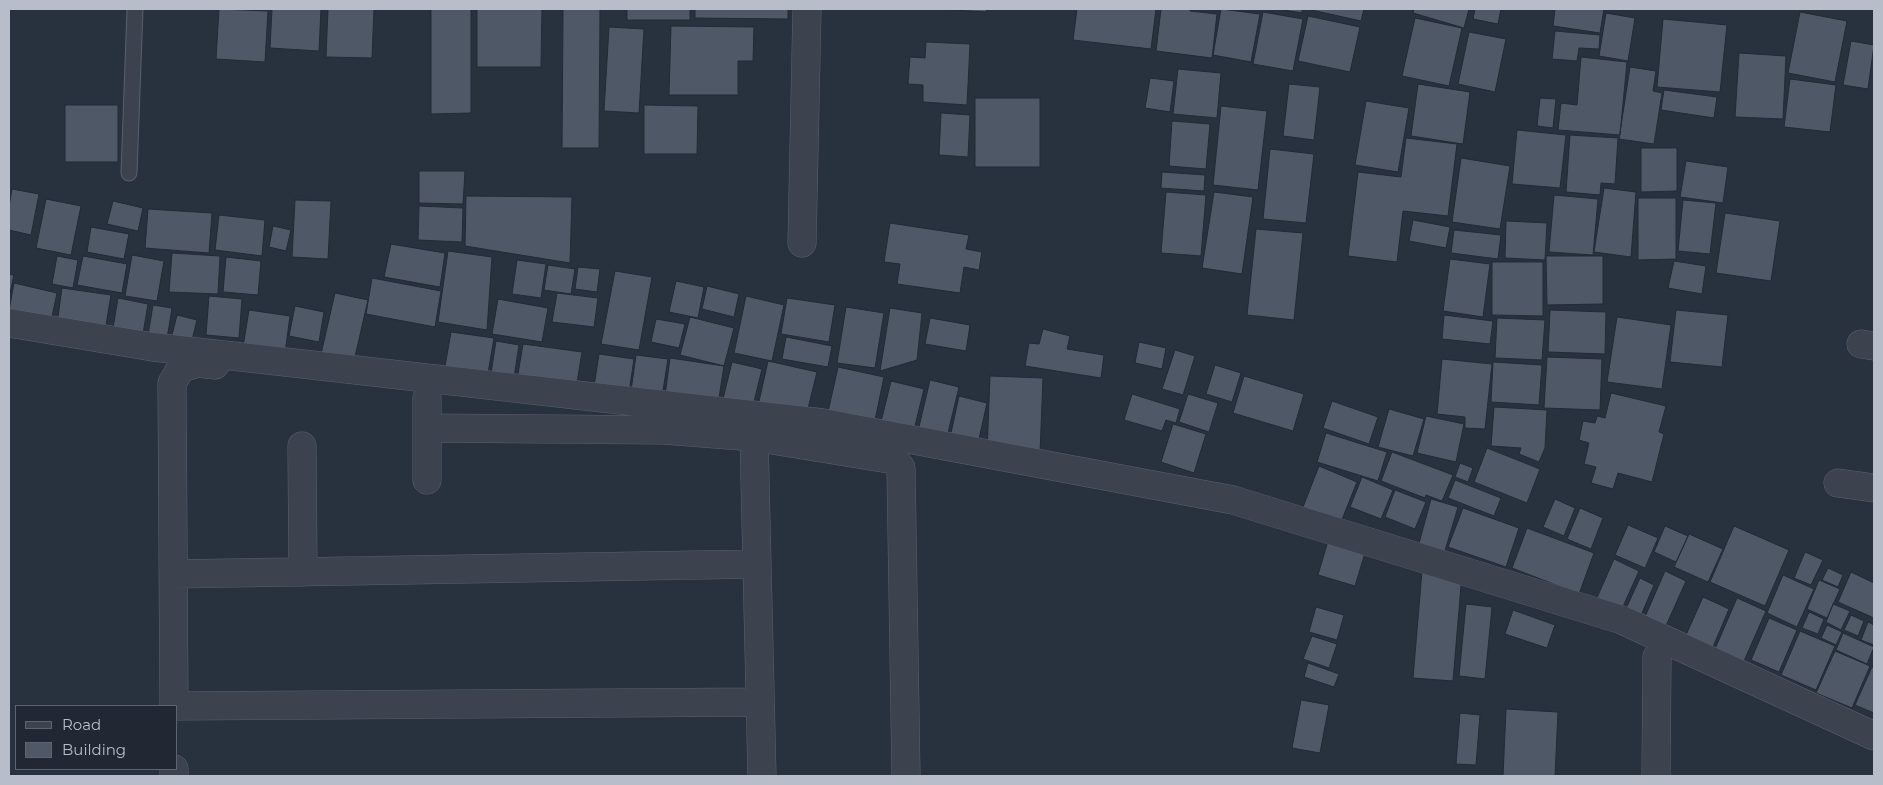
<!DOCTYPE html>
<style>
body{margin:0}
#map{position:relative;width:1883px;height:785px;overflow:hidden;background:#28313e;font-family:Montserrat,sans-serif}
canvas{display:block}
.frame{position:absolute;inset:0;border:10px solid #b8bec9;pointer-events:none}
.legend{position:absolute;left:15px;top:705px;width:162px;height:65px;box-sizing:border-box;background:#212834;border:1px solid #5d6470;margin:0;padding:6px 9px;list-style:none;font-size:15px;color:#b8bec9}
.legend li{display:flex;align-items:center;gap:10px;height:25px}
.legend b{width:25px;border:1px solid #5d6470}
</style>
<div id="map">
<canvas width="1883" height="785"></canvas>
<div class="frame"></div>
<ul class="legend">
<li><b style="height:6px;background:#3c434e"></b>Road</li>
<li><b style="height:14px;background:#4e5867"></b>Building</li>
</ul>
</div>
<script>
const ctx = document.querySelector('canvas').getContext('2d');
ctx.lineJoin = 'round';
function paint(path, color) { ctx.fillStyle = color; ctx.fill(path, 'evenodd'); }
const toPath = rows => new Path2D(rows.map(r => 'M' + r).join(''));
function strokePath(path, color, width, dash) { ctx.strokeStyle = color; ctx.lineWidth = width; ctx.lineCap = dash ? 'butt' : 'round'; ctx.setLineDash(dash || []); ctx.stroke(path); }
const building = toPath([
 [219,9,268,11,265,62,216,59,219,9],
 [272,9,321,9,319,51,270,48,272,9],
 [328,9,374,9,372,58,326,57,328,9],
 [431,9,471,9,471,113,431,114,431,9],
 [477,9,542,9,541,67,477,67,477,9],
 [563,9,600,9,599,148,562,148,563,9],
 [627,9,690,9,690,20,627,20,627,9],
 [695,9,788,9,788,19,695,18,695,9],
 [937,9,987,9,986,12,937,9],
 [1077,9,1156,9,1151,49,1073,40,1077,9],
 [1161,9,1190,9,1190,11,1217,14,1212,58,1156,51,1161,9],
 [1221,9,1260,14,1251,62,1213,55,1221,9],
 [1277,9,1302,9,1302,13,1277,9],
 [1307,9,1364,9,1361,21,1307,9],
 [1414,9,1469,9,1464,28,1413,13,1414,9],
 [1475,9,1501,9,1498,24,1473,19,1475,9],
 [1555,9,1604,9,1600,33,1553,26,1555,9],
 [1263,12,1303,19,1293,71,1253,64,1263,12],
 [1800,12,1847,21,1835,82,1788,73,1800,12],
 [1606,13,1635,18,1628,61,1599,56,1606,13],
 [1308,16,1360,27,1350,72,1298,61,1308,16],
 [1415,18,1462,28,1449,86,1402,76,1415,18],
 [1663,19,1727,25,1720,92,1657,87,1663,19],
 [671,26,754,27,753,61,738,61,738,95,669,95,671,26],
 [609,27,644,29,639,113,604,111,609,27],
 [1555,31,1600,35,1599,49,1579,48,1577,61,1552,59,1555,31],
 [1469,32,1506,39,1495,92,1458,84,1469,32],
 [1851,41,1874,45,1868,89,1843,85,1851,41],
 [926,42,970,44,967,105,923,102,923,85,908,84,910,57,925,58,926,42],
 [1739,53,1786,56,1783,119,1735,117,1739,53],
 [1581,57,1627,62,1620,135,1558,130,1561,103,1577,105,1581,57],
 [1630,67,1656,71,1653,91,1662,93,1654,144,1619,139,1630,67],
 [1178,69,1221,73,1217,118,1173,114,1178,69],
 [1150,78,1174,81,1170,112,1145,108,1150,78],
 [1790,79,1836,85,1830,132,1784,127,1790,79],
 [1289,84,1320,87,1314,140,1283,136,1289,84],
 [1418,84,1470,92,1463,144,1411,136,1418,84],
 [1664,90,1717,97,1714,118,1661,110,1664,90],
 [975,98,1040,98,1040,167,975,167,975,98],
 [1540,98,1556,99,1553,128,1537,126,1540,98],
 [1366,101,1409,108,1398,172,1355,165,1366,101],
 [65,105,118,105,118,162,65,162,65,105],
 [644,105,698,106,697,154,644,154,644,105],
 [1221,106,1267,111,1258,190,1213,185,1221,106],
 [941,113,970,115,968,157,939,155,941,113],
 [1172,121,1210,124,1206,169,1169,166,1172,121],
 [1517,130,1566,135,1560,188,1512,184,1517,130],
 [1570,135,1618,138,1615,184,1601,183,1600,195,1566,192,1570,135],
 [1406,138,1457,144,1448,216,1403,211,1397,262,1348,256,1358,172,1401,177,1406,138],
 [1641,148,1677,148,1677,191,1641,192,1641,148],
 [1270,149,1314,154,1306,223,1263,219,1270,149],
 [1461,158,1510,166,1500,229,1452,222,1461,158],
 [1686,161,1728,167,1723,203,1680,197,1686,161],
 [419,171,465,171,463,204,419,203,419,171],
 [1162,172,1205,175,1204,191,1161,188,1162,172],
 [1604,188,1636,192,1631,257,1594,252,1604,188],
 [12,189,39,194,31,235,9,230,9,206,12,189],
 [1166,192,1206,195,1201,256,1161,253,1166,192],
 [1214,192,1253,197,1242,274,1202,268,1214,192],
 [1554,195,1598,199,1593,255,1549,252,1554,195],
 [466,196,572,197,570,263,465,246,466,196],
 [1638,198,1676,198,1676,259,1638,260,1638,198],
 [46,199,81,206,71,255,36,248,46,199],
 [295,200,331,201,328,259,292,257,295,200],
 [1683,200,1716,203,1710,254,1678,251,1683,200],
 [113,201,143,208,138,231,107,224,113,201],
 [419,206,463,208,462,242,418,240,419,206],
 [148,209,212,213,209,253,145,248,148,209],
 [1725,213,1780,221,1771,281,1716,273,1725,213],
 [219,215,265,220,262,256,215,250,219,215],
 [1413,220,1450,227,1446,248,1409,241,1413,220],
 [1506,221,1547,223,1545,260,1505,258,1506,221],
 [890,223,969,235,966,249,982,252,979,270,964,267,960,293,897,284,900,264,884,262,890,223],
 [273,226,291,230,286,251,269,247,273,226],
 [91,227,129,234,124,259,87,252,91,227],
 [1256,229,1303,233,1294,320,1247,315,1256,229],
 [1454,230,1501,235,1498,259,1451,253,1454,230],
 [391,244,445,253,440,287,384,277,391,244],
 [448,251,492,257,487,330,438,322,448,251],
 [172,253,220,256,218,294,169,292,172,253],
 [132,255,164,261,157,301,125,296,132,255],
 [57,256,78,260,73,288,52,284,57,256],
 [83,256,127,264,122,293,77,285,83,256],
 [1546,256,1603,256,1603,304,1547,305,1546,256],
 [226,257,261,261,258,295,223,292,226,257],
 [1450,259,1490,264,1483,317,1443,311,1450,259],
 [517,260,546,264,541,298,512,294,517,260],
 [1674,261,1706,266,1702,294,1668,288,1674,261],
 [1492,262,1543,262,1543,316,1492,315,1492,262],
 [548,265,575,269,571,294,544,290,548,265],
 [578,267,600,269,597,292,575,289,578,267],
 [615,271,652,277,639,350,601,344,615,271],
 [9,274,14,275,9,297,9,274],
 [372,278,441,291,435,327,366,314,372,278],
 [676,281,704,287,698,318,669,312,676,281],
 [14,283,57,293,51,321,9,311,14,283],
 [707,286,739,294,734,317,702,309,707,286],
 [62,288,111,295,105,331,57,324,62,288],
 [335,293,368,300,354,361,321,354,335,293],
 [557,293,598,298,594,327,552,322,557,293],
 [209,296,242,299,239,338,206,335,209,296],
 [746,296,784,305,772,361,734,353,746,296],
 [118,298,148,304,143,334,113,328,118,298],
 [787,298,835,305,829,342,781,334,787,298],
 [498,299,548,308,542,342,492,334,498,299],
 [153,305,172,308,167,339,148,335,153,305],
 [295,306,324,312,319,342,289,336,295,306],
 [846,307,884,313,875,368,837,363,846,307],
 [890,308,922,313,917,360,880,371,890,308],
 [249,310,290,316,285,353,243,347,249,310],
 [1550,310,1606,312,1605,354,1548,352,1550,310],
 [1676,310,1728,315,1722,367,1670,362,1676,310],
 [177,315,197,320,191,344,171,339,177,315],
 [1444,315,1493,321,1490,344,1442,339,1444,315],
 [690,317,734,328,724,366,680,355,690,317],
 [1617,317,1671,325,1662,389,1607,382,1617,317],
 [930,318,970,325,966,351,925,344,930,318],
 [1497,318,1545,320,1542,360,1495,358,1497,318],
 [656,319,685,324,679,348,651,342,656,319],
 [1043,329,1070,336,1067,349,1104,355,1101,378,1025,366,1029,343,1039,344,1043,329],
 [451,332,494,338,487,379,444,372,451,332],
 [786,337,832,346,828,367,782,359,786,337],
 [496,341,519,345,513,384,490,380,496,341],
 [1139,342,1166,348,1162,369,1135,363,1139,342],
 [523,344,582,352,576,389,517,380,523,344],
 [1175,350,1195,356,1183,395,1162,389,1175,350],
 [599,354,634,359,628,399,593,393,599,354],
 [636,355,668,359,661,403,630,398,636,355],
 [1547,357,1602,359,1600,410,1544,408,1547,357],
 [670,358,724,366,717,411,664,403,670,358],
 [1442,359,1492,364,1485,429,1465,428,1465,417,1437,414,1442,359],
 [768,361,817,372,806,417,758,406,768,361],
 [732,362,762,369,751,414,721,407,732,362],
 [1493,362,1542,365,1539,405,1491,402,1493,362],
 [1215,365,1241,373,1232,402,1206,394,1215,365],
 [838,367,884,377,873,430,826,421,838,367],
 [990,376,1043,378,1040,454,987,453,990,376],
 [1244,376,1304,394,1293,431,1233,413,1244,376],
 [930,380,959,387,947,437,918,431,930,380],
 [891,381,924,389,913,434,880,426,891,381],
 [1611,393,1666,406,1659,432,1664,434,1652,482,1618,473,1613,489,1591,483,1596,467,1584,464,1589,443,1579,440,1583,421,1595,423,1597,416,1605,418,1611,393],
 [1132,394,1180,409,1176,423,1166,420,1162,431,1124,420,1132,394],
 [1188,394,1218,403,1209,432,1179,422,1188,394],
 [959,396,987,403,979,439,951,433,959,396],
 [1332,401,1378,417,1369,444,1323,428,1332,401],
 [1494,407,1547,410,1545,448,1539,462,1519,454,1521,448,1491,446,1494,407],
 [1389,409,1424,419,1413,456,1378,447,1389,409],
 [1426,416,1464,424,1456,462,1417,453,1426,416],
 [1173,424,1206,434,1194,473,1161,462,1173,424],
 [1326,433,1387,452,1378,481,1317,462,1326,433],
 [1487,448,1540,469,1527,503,1474,482,1487,448],
 [1392,452,1453,475,1442,501,1426,495,1425,498,1381,481,1392,452],
 [1460,463,1473,468,1468,482,1455,477,1460,463],
 [1319,466,1357,482,1341,522,1303,507,1319,466],
 [1362,477,1393,490,1381,519,1350,507,1362,477],
 [1455,480,1501,498,1494,516,1448,498,1455,480],
 [1395,490,1426,502,1415,529,1385,517,1395,490],
 [1431,499,1458,507,1444,554,1418,547,1431,499],
 [1555,499,1575,508,1564,536,1543,527,1555,499],
 [1463,508,1519,528,1506,567,1448,547,1463,508],
 [1580,508,1603,518,1591,549,1567,539,1580,508],
 [1628,525,1658,538,1645,568,1615,555,1628,525],
 [1665,526,1688,536,1676,562,1654,552,1665,526],
 [1734,526,1789,550,1765,606,1710,582,1734,526],
 [1527,528,1594,553,1579,594,1512,568,1527,528],
 [1689,534,1723,549,1708,582,1674,567,1689,534],
 [1328,541,1365,553,1355,586,1318,575,1328,541],
 [1805,552,1823,560,1811,585,1794,578,1805,552],
 [1614,559,1639,571,1621,611,1596,600,1614,559],
 [1828,568,1843,575,1838,587,1822,580,1828,568],
 [1422,571,1462,574,1453,681,1413,678,1422,571],
 [1665,571,1686,581,1665,628,1644,619,1665,571],
 [1851,572,1874,583,1874,618,1838,602,1851,572],
 [1783,575,1814,589,1797,627,1767,613,1783,575],
 [1640,578,1654,585,1639,620,1624,613,1640,578],
 [1819,580,1840,589,1827,618,1807,609,1819,580],
 [1703,597,1729,609,1713,647,1686,635,1703,597],
 [1737,598,1766,611,1744,661,1715,649,1737,598],
 [1466,604,1492,607,1485,679,1459,676,1466,604],
 [1833,604,1850,611,1841,630,1826,622,1833,604],
 [1316,607,1344,615,1337,640,1309,632,1316,607],
 [1513,610,1555,625,1547,648,1505,634,1513,610],
 [1809,612,1824,619,1818,634,1802,628,1809,612],
 [1851,615,1864,621,1858,636,1844,630,1851,615],
 [1769,618,1797,630,1779,672,1751,660,1769,618],
 [1868,622,1874,625,1874,645,1861,640,1868,622],
 [1827,625,1842,632,1836,645,1821,638,1827,625],
 [1800,631,1835,646,1816,690,1781,675,1800,631],
 [1843,633,1874,647,1867,664,1836,650,1843,633],
 [1312,636,1337,644,1329,668,1303,659,1312,636],
 [1835,651,1870,666,1852,708,1816,693,1835,651],
 [1308,663,1339,674,1334,687,1304,677,1308,663],
 [1872,667,1874,668,1874,713,1855,705,1872,667],
 [1301,700,1329,705,1320,753,1292,748,1301,700],
 [1506,709,1558,712,1555,776,1503,776,1506,709],
 [1460,713,1480,715,1476,765,1456,764,1460,713]
]);
const service = toPath([
 [129,173,135,9]
]);
const minor = toPath([
 [802,243,807,9],
 [9,323,153,347,823,423,1233,500,1622,620,1874,736],
 [1861,344,1874,346],
 [427,398,427,480],
 [428,428,664,430,754,437,895,460,901,468,906,776],
 [754,437,762,776],
 [302,446,303,572],
 [1838,483,1874,488],
 [174,574,757,564],
 [174,706,760,702],
 [174,706,172,383,181,368,198,363,215,365],
 [174,769,174,776],
 [1656,776,1657,657]
]);
paint(building, '#4e5867');
strokePath(building, '#232a36', 1);
strokePath(service, '#5a616c', 17);
strokePath(minor, '#5a616c', 29);
strokePath(service, '#3c434e', 15);
strokePath(minor, '#3c434e', 28);
</script>
